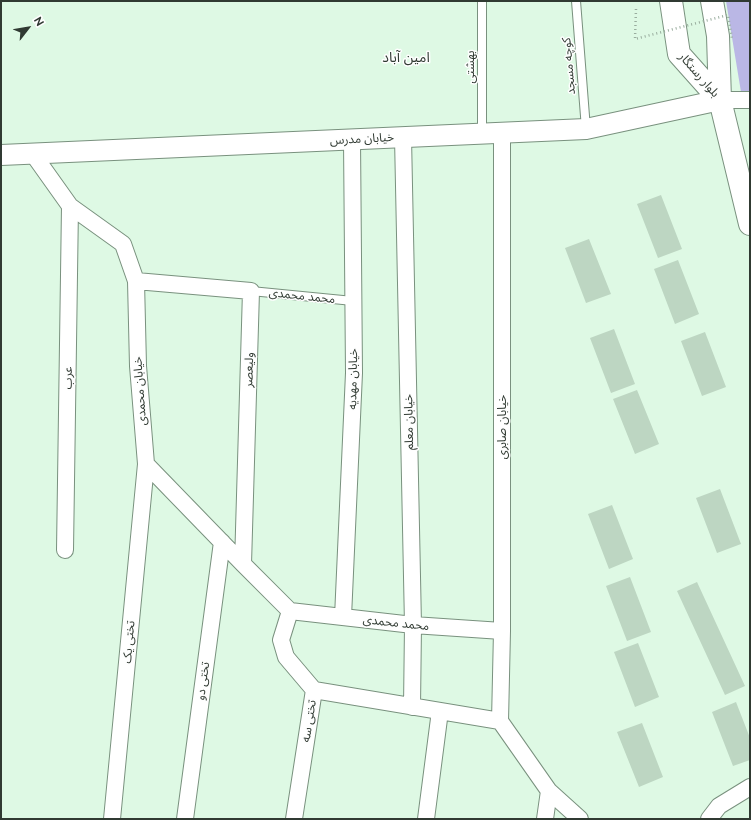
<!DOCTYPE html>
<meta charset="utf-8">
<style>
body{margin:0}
#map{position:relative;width:751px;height:820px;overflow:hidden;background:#def9e4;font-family:Raleway,sans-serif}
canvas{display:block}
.frame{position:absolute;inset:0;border:2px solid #303a32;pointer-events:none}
.north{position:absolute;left:8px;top:8px;width:40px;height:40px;-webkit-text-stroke:3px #fefefe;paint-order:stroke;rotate:59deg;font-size:11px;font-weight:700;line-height:16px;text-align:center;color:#303a32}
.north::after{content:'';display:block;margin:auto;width:14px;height:18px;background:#303a32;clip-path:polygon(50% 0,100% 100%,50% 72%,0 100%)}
</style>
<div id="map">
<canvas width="751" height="820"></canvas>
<div class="frame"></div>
<div class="north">N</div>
</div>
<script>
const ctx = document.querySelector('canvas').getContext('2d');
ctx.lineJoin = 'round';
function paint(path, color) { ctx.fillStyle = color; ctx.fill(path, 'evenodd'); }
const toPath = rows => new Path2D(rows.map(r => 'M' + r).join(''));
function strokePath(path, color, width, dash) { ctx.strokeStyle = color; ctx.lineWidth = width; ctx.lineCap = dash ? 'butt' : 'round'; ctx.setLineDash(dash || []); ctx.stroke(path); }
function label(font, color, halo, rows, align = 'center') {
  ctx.font = font + ' Raleway,"Noto Sans Arabic",sans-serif'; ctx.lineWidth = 3; ctx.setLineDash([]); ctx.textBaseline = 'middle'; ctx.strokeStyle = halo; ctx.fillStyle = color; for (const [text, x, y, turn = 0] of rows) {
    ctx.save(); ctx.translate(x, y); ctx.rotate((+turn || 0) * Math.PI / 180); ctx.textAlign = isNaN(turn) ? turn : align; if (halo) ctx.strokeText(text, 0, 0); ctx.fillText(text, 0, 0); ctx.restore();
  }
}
const green = toPath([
 [726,1,750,1,750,92,741,92]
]);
const building = toPath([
 [661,195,682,249,658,258,637,204],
 [589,239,611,294,586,303,565,248],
 [678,260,699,314,675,324,654,269],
 [614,329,635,384,611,393,590,338],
 [705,332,726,387,702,396,681,341],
 [637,390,659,444,635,454,613,399],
 [720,489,741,544,717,553,696,498],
 [612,505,633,559,609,569,588,514],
 [630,577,651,632,627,641,606,586],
 [697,582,745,686,725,695,677,591],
 [638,643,659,697,635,707,614,652],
 [736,702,750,738,750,760,733,766,712,712],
 [642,723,663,777,639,787,617,732]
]);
const service = toPath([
 [576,1,586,129],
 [482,133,482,1],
 [251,291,353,301]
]);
const minor = toPath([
 [720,100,750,100],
 [403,137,413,625,412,707],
 [33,154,70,206,123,244,136,281,138,366,146,464,243,564,290,611],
 [136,281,251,291,243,564],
 [65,550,70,206],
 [290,611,281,640,286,657,314,690,294,819],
 [290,611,413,625,502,631],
 [343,617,354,373,352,140],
 [314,690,500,721,549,791,580,819],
 [500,721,502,631,502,133],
 [112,819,146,464],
 [185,819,222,542],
 [426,819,440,711],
 [545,819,549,791],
 [709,819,719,806,750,787]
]);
const tertiary = toPath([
 [1,155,586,129,720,100]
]);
const secondary = toPath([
 [671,1,679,54,720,100],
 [712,1,718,36,720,100,750,224]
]);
const pathBridge = toPath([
 [636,9,635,39,728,15,732,39]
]);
const streetNames = [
 ["کوچه مسجد",569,66,-95],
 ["بهشتی",470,67,-90],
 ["بلوار رستگار",699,75,49],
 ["خیابان مدرس",362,139,-3],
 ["محمد محمدی",302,296,6],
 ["ولیعصر",249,370,-88],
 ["عرب",68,378,-89],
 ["خیابان مهدیه",353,379,-89],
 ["خیابان محمدی",140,391,-94],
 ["خیابان معلم",409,422,-91],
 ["خیابان صابری",502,427,-90],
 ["محمد محمدی",396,623,6],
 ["تختی یک",129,642,-85],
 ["تختی دو",203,681,-82],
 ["تختی سه",309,721,-81]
];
const quarterNames = [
 ["امین آباد",406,58]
];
paint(green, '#bab7e5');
paint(building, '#bdd6c2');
strokePath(service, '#79917e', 10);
strokePath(minor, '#79917e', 18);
strokePath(tertiary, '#79917e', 22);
strokePath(secondary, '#79917e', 24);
strokePath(service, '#fff', 8);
strokePath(minor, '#fff', 16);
strokePath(tertiary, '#fff', 20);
strokePath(secondary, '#fff', 22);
strokePath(pathBridge, '#99ad9e', 2.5, [1, 3]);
label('12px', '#303a32', '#fefefe', streetNames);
label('14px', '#303a32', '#fefefe', quarterNames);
</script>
